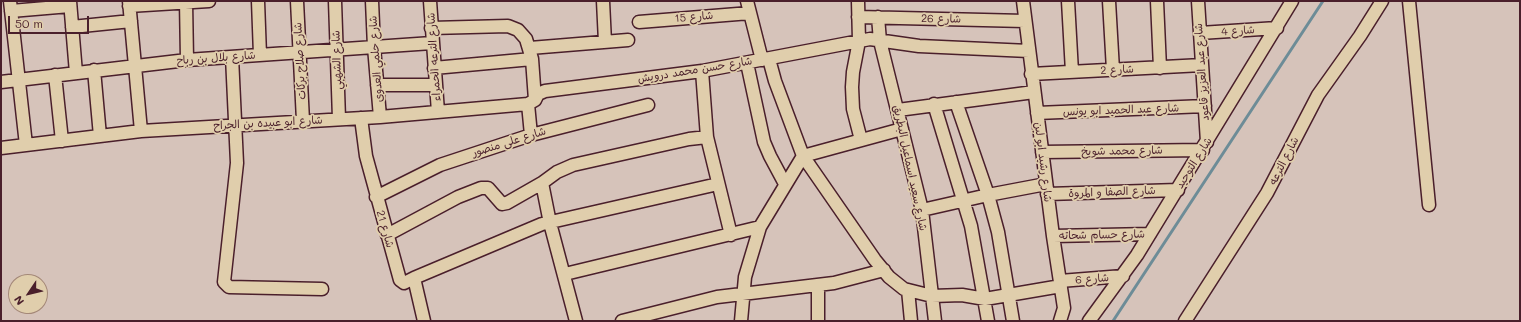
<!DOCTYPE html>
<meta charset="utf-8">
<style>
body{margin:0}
#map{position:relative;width:1521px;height:322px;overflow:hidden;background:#d6c3ba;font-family:Mali,sans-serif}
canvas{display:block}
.frame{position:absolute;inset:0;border:2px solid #4a1f2b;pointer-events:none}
.north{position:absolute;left:8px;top:274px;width:40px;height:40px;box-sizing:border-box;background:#e0ceac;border:1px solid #a48878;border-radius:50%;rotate:235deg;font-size:11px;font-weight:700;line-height:16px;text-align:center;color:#4a1f2b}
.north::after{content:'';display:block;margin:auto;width:14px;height:18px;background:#4a1f2b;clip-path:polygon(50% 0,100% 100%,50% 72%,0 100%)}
.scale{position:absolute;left:8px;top:16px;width:81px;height:18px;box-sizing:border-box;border:2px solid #4a1f2b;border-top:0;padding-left:5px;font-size:12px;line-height:14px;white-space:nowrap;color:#4a1f2b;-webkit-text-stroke:3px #e0ceac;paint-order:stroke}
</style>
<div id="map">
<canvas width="1521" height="322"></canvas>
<div class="frame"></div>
<div class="north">N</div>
<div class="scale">50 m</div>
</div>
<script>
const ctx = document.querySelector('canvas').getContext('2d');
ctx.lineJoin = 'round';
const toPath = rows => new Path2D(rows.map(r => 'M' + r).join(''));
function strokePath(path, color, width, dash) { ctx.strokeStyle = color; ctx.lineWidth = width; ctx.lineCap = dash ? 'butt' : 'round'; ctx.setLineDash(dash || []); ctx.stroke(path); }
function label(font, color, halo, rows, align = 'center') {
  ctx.font = font + ' Mali,"Playpen Sans Arabic",sans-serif'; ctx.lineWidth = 3.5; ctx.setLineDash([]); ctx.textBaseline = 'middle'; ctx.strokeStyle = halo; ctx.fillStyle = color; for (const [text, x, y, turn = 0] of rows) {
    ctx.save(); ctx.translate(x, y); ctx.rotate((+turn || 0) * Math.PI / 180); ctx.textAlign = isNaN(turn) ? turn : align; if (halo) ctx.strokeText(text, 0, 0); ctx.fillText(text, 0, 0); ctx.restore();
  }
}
const stream = toPath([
 [1113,321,1323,1]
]);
const minor = toPath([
 [10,1,26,145],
 [70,1,76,73],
 [129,1,141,131],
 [186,1,187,60],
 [258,1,260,55],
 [297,1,303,121],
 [335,1,339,119],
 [372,1,374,47,380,117],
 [430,1,438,112],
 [603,1,605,42],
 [747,1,762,60],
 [858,1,859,41,853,72,852,87,853,109,861,140],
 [1023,1,1053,236,1064,308,1060,321],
 [1068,1,1072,72],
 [1109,1,1113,70],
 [1157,1,1160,68],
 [1198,1,1207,142],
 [1409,1,1429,205],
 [129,6,209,1],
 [11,11,70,6],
 [858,17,1025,21],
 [878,17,880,41,922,210,935,321],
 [639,22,750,13],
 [72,27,131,21],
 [431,28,508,26,518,30,526,39,532,59,535,100],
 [1200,33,1277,28],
 [530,48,628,40],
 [232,57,237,163,224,282,229,287,322,289],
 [769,59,775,81,803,156,875,260,889,277,904,289,932,296,962,295,985,299,1061,286],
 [747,63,764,142,770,156,785,184],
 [434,68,532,59],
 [94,70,100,136],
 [702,71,707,137],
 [1031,74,1202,65],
 [55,75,62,141],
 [1,82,187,60,432,43],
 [377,85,436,85],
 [535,100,538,94,545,91,702,71,870,39,919,46,1029,51],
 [956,102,988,195,998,232,1013,321],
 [528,104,531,135],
 [934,104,971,226,988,321],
 [898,110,1034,92],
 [1037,113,1205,106],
 [361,118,366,156,400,280,404,283,414,278,424,321],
 [1,148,141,131,380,117,528,104,535,100],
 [1042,152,1203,150],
 [542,183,550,223,576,321],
 [1047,194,1178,190],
 [376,197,440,165,531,135,648,105],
 [922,210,988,195,1046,184],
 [387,235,458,197,481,188,488,188,502,204,507,203,542,183,557,172,573,165,689,139,707,137,731,235],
 [1053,236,1150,234],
 [565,274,760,227],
 [414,278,542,224,718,184],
 [1060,281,1123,276],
 [908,290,911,321],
 [622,321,717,297,834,283,884,270],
 [741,321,745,277,760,227,803,156,902,129],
 [818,321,818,285],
 [1089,321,1137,255,1292,1],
 [1185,321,1267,193,1318,95,1360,36,1382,1]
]);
const streetNames = [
 ["شارع 15",694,17,-5],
 ["شارع 26",941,19,1],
 ["شارع 4",1238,31,-4],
 ["شارع الترعه الحمراء",434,57,-94],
 ["شارع بلال بن رباح",216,58,-4],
 ["شارع حلمي العدوى",376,59,-94],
 ["شارع الشهبي",337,60,-92],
 ["شارع صلاح بركات",300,61,-93],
 ["شارع حسن محمد درويش",695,70,-9],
 ["شارع 2",1117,70,-3],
 ["شارع عبد العزيز قاعود",1202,72,-94],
 ["شارع عبد الحميد ابو يونس",1121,110,-2],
 ["شارع ابو عبيده بن الجراح",268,123,-3],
 ["شارع على منصور",509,142,-17],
 ["شارع محمد شويخ",1122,151,-1],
 ["شارع الترعه",1284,161,-63],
 ["شارع رشيد ابو لبن",1043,162,83],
 ["شارع التوحيد",1194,163,-58],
 ["شارع سعيد اسماعيل البطريق",910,168,78],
 ["شارع الصفا و المروة",1112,192,-2],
 ["شارع 21",385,229,74],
 ["شارع حسام شحاته",1102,235,-1],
 ["شارع 6",1092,279,-5]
];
strokePath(stream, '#6d8c97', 3);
strokePath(minor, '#4a1f2b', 15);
strokePath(minor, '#e0ceac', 12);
label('11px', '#4a1f2b', '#e0ceac', streetNames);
</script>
